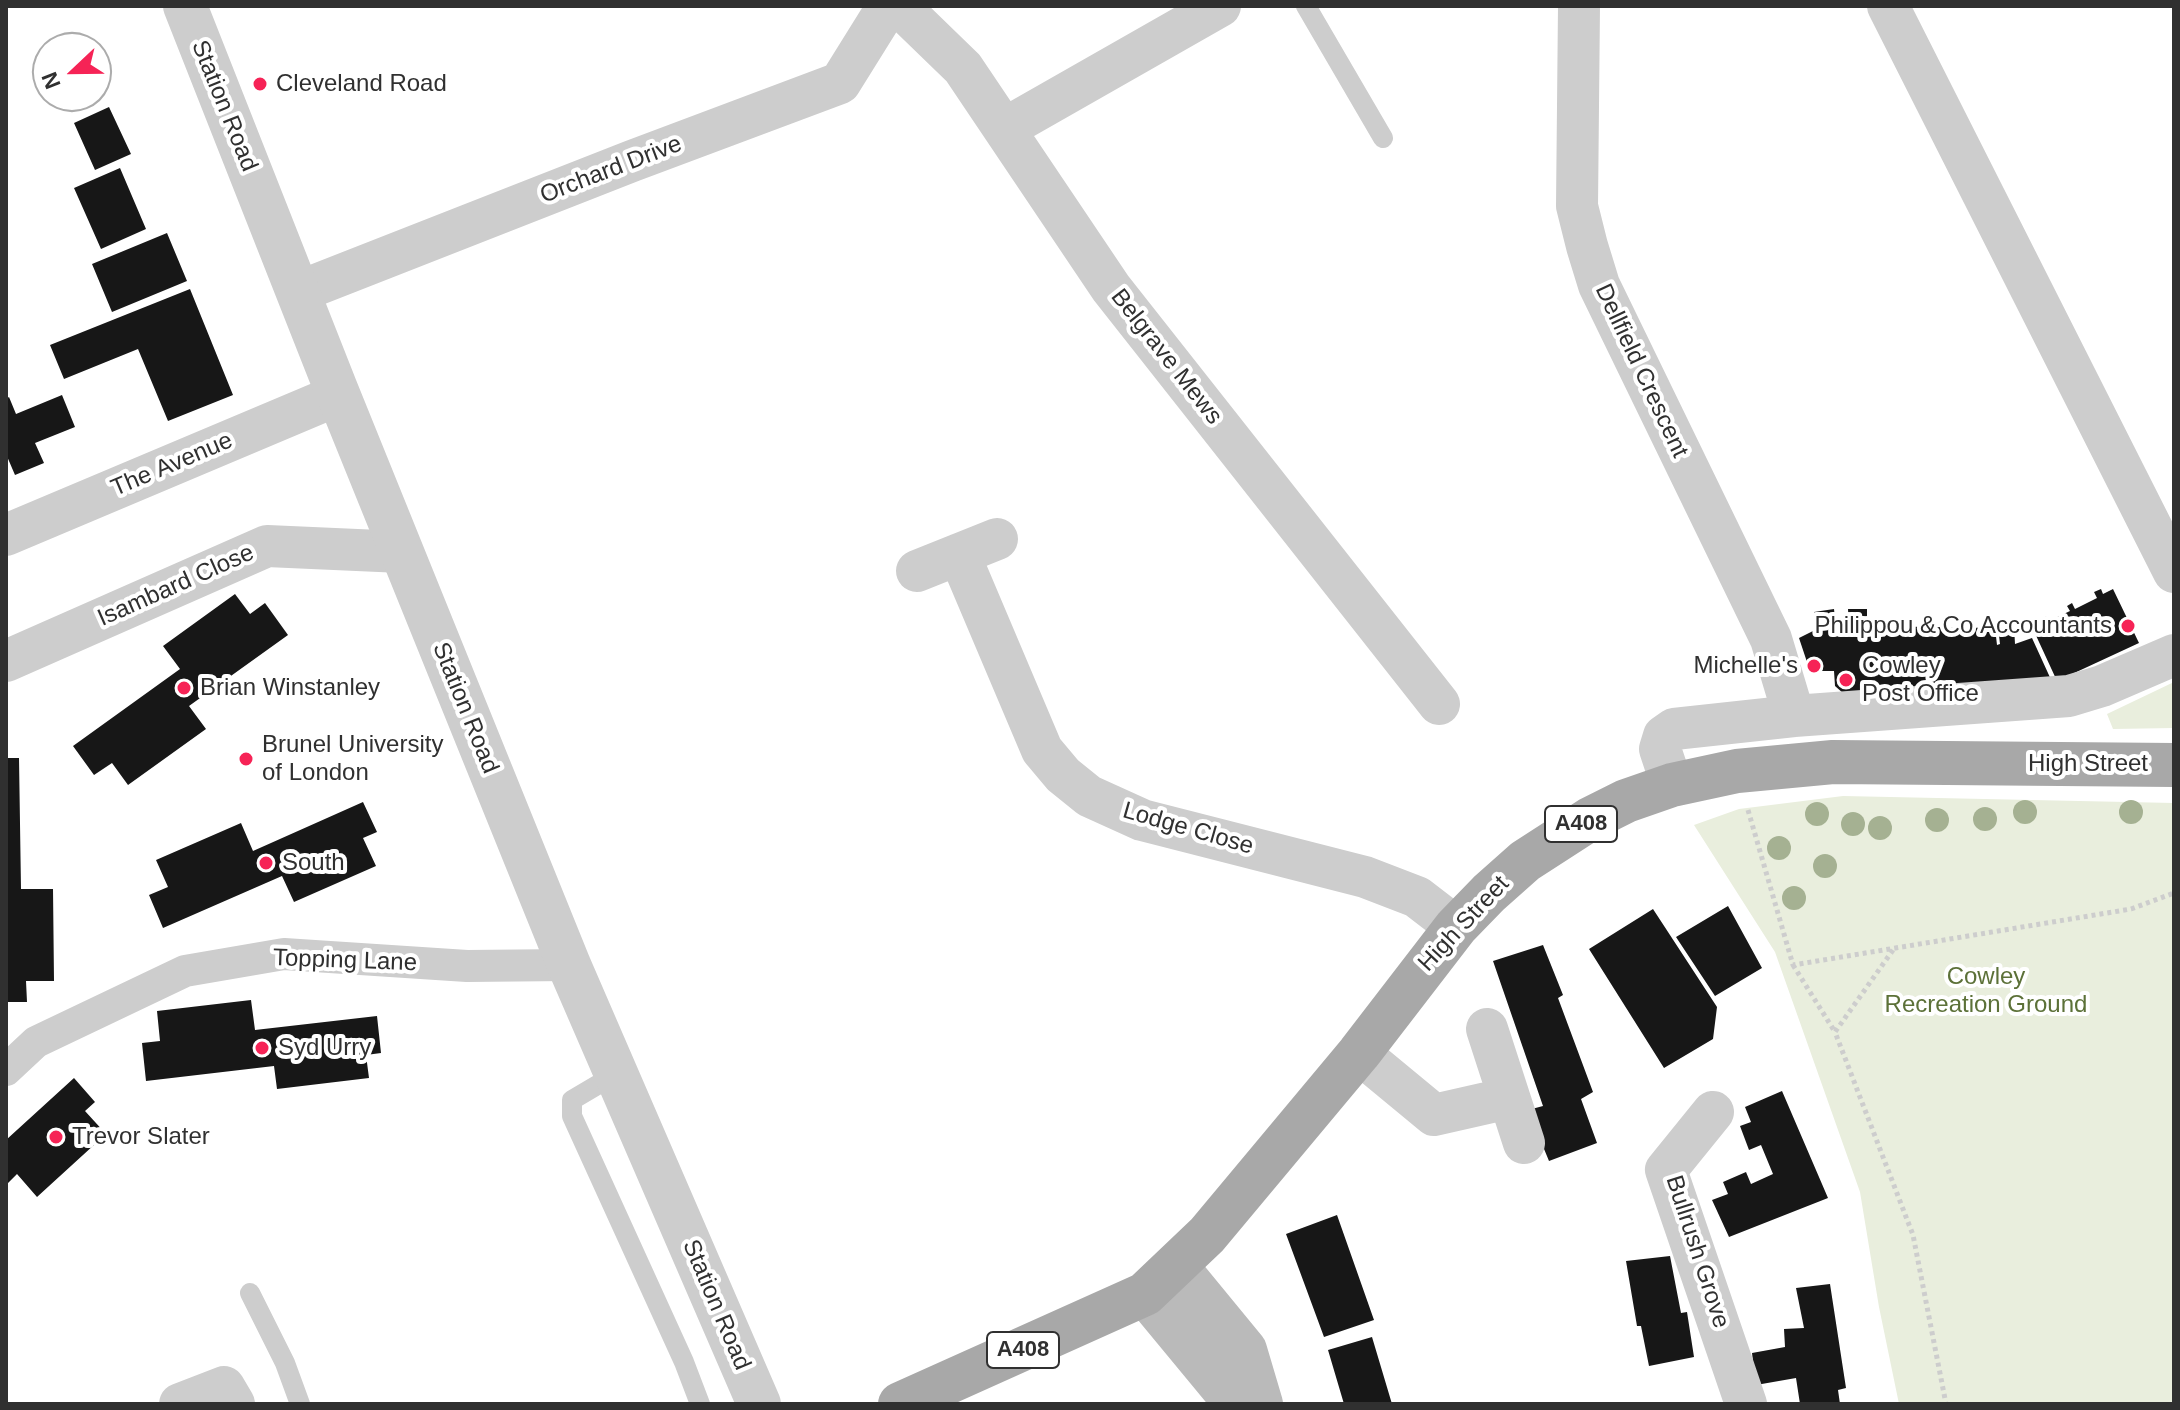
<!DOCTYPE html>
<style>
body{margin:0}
#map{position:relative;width:2180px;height:1410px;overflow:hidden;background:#fff;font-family:Helvetica,sans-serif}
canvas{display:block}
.frame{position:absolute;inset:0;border:8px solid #303030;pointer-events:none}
.north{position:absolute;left:32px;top:32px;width:80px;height:80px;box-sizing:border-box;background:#fff;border:2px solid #acacac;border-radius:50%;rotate:248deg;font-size:22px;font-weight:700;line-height:32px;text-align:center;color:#303030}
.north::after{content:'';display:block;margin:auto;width:28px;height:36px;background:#f62356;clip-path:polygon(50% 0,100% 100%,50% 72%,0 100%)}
</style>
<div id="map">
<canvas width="2180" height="1410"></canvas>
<div class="frame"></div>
<div class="north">N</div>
</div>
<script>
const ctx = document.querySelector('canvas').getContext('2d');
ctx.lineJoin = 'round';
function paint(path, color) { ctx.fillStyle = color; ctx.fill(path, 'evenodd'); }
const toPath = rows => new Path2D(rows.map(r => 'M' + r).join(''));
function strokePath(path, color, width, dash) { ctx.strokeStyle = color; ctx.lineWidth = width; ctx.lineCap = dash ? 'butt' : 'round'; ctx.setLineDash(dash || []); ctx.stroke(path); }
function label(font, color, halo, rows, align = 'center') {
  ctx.font = font + ' Helvetica,sans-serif'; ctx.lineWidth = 8; ctx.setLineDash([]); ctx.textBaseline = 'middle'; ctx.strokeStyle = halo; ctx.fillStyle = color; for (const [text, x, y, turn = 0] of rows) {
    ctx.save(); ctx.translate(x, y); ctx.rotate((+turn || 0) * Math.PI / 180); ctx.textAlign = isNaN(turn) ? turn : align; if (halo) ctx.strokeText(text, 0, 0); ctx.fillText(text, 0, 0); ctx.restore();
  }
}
const green = toPath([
 [2174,682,2174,728,2113,729,2107,714],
 [1843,796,2174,803,2174,1404,1899,1404,1879,1307,1860,1192,1775,952,1694,825,1739,809]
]);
const building = toPath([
 [109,107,131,154,95,170,74,123],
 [120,168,146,229,101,249,74,188],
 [167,233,187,281,112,312,92,264],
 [190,289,233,395,168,421,138,349,64,379,50,345],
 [62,395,75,427,35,443,44,463,15,475,6,454,6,399,9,397,16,414],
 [2101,589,2103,594,2113,589,2139,643,2057,681,2033,629,2044,623,2042,619,2046,616,2049,621,2070,611,2067,606,2072,603,2075,609,2097,598,2094,592],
 [235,594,250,614,265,603,288,635,189,706,206,729,128,785,112,763,94,775,73,746,180,669,163,646],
 [1834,609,1836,628,1849,628,1848,609,1867,609,1867,626,1995,628,1997,645,2000,644,1998,627,2014,626,2015,644,2032,638,2053,684,1844,694,1835,686,1834,671,1810,671,1799,638,1817,629,1814,612],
 [6,758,19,758,21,889,53,889,54,981,26,981,27,1002,6,1002],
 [363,802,377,832,363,838,376,866,294,902,282,876,163,928,149,895,168,887,156,860,241,823,253,851],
 [1728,906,1762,968,1715,996,1676,937],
 [1653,909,1717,1007,1713,1039,1664,1068,1589,949],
 [1543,945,1563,995,1558,998,1593,1092,1581,1099,1597,1143,1549,1161,1528,1110,1543,1106,1493,961],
 [251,1000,255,1030,377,1016,381,1053,366,1055,369,1078,277,1089,274,1066,146,1081,142,1043,160,1041,157,1011],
 [74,1078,95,1102,85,1111,106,1134,37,1197,17,1174,6,1185,6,1140],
 [1782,1091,1828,1198,1729,1237,1712,1200,1728,1194,1723,1182,1746,1172,1751,1184,1773,1174,1761,1145,1749,1150,1740,1126,1751,1122,1745,1107],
 [1337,1215,1374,1320,1324,1337,1286,1234],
 [1670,1256,1681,1313,1687,1312,1694,1357,1649,1366,1641,1326,1637,1326,1626,1261],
 [1830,1284,1846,1388,1838,1390,1840,1404,1800,1404,1796,1378,1756,1385,1752,1353,1785,1347,1784,1329,1804,1328,1796,1288],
 [1372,1337,1392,1404,1344,1404,1328,1350]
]);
const path = toPath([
 [1748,810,1793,965,2131,909,2174,893],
 [1893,950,1835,1032,1913,1235,1946,1404],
 [1793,965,1835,1032]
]);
const service = toPath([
 [1306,6,1383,138],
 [616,1074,572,1100,572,1116,684,1362,700,1404],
 [250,1293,285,1363,300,1404]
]);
const pedestrian = toPath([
 [6,1070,36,1042,185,971,284,954,467,966,569,965]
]);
const minor = toPath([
 [899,6,963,68,1111,288,1439,704],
 [1579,6,1577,206,1587,246,1599,285,1771,639,1794,716],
 [1888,6,2174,572],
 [1004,129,1220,6],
 [298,292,632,161,840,83,888,6],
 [6,535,338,395],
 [959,554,1042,750,1063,775,1089,796,1142,820,1365,877,1417,897,1456,927],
 [917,571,997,539],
 [6,661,267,546,402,552],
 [1672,785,1660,749,1664,736,1674,729,1794,716,2069,696,2102,686,2174,655],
 [1487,1029,1524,1143],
 [1359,1053,1434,1115,1509,1098],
 [1713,1112,1666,1170,1746,1404],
 [180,1404,224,1387,234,1404]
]);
const tertiary = toPath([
 [185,6,336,389,569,965,759,1404]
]);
const secondary = toPath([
 [1176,1266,1245,1350,1261,1404],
 [1145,1294,1236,1404]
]);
const primary = toPath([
 [900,1404,1145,1294,1207,1235,1359,1053,1456,927,1489,893,1525,861,1590,819,1626,801,1672,785,1737,771,1833,762,2174,765]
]);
const trees = [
 [2025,812],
 [2131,812],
 [1817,814],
 [1985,819],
 [1937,820],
 [1853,824],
 [1880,828],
 [1779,848],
 [1825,866],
 [1794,898]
];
const markers = [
 [260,84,8,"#f62356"],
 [2128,626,8,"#f62356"],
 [1814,666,8,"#f62356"],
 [1846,680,8,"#f62356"],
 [184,688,8,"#f62356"],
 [246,759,8,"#f62356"],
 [266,863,8,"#f62356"],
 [262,1048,8,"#f62356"],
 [56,1137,8,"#f62356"]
];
const shields = [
 [1581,824,72],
 [1023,1350,72]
];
const shieldNames = [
 ["A408",1581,824],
 ["A408",1023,1350]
];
const poiNames = [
 ["Cleveland Road",276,84],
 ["Philippou & Co Accountants",2112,626,"right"],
 ["Michelle's",1798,666,"right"],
 ["Cowley",1862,666],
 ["Post Office",1862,694],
 ["Brian Winstanley",200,688],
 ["Brunel University",262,745],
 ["of London",262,773],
 ["South",282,863],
 ["Syd Urry",278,1048],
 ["Trevor Slater",72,1137]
];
const streetNames = [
 ["Station Road",224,106,68],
 ["Orchard Drive",611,170,-21],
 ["Belgrave Mews",1166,357,52],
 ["Dellfield Crescent",1641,371,65],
 ["The Avenue",172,465,-23],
 ["Isambard Close",176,586,-24],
 ["Station Road",465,708,68],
 ["High Street",2088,764],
 ["Lodge Close",1188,829,16],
 ["High Street",1464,924,-47],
 ["Topping Lane",345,961,2],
 ["Bullrush Grove",1697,1252,72],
 ["Station Road",716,1305,67]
];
const parkNames = [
 ["Cowley",1986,977],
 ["Recreation Ground",1986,1005]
];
paint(green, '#e9eedd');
paint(building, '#171717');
strokePath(path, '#cdcdcd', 5, [4, 4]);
strokePath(service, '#cdcdcd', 20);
strokePath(pedestrian, '#cdcdcd', 32);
strokePath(minor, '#cdcdcd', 42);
strokePath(tertiary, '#cdcdcd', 44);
strokePath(secondary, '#bababa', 44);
strokePath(primary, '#a8a8a8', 44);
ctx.fillStyle = '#a5b192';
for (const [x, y] of trees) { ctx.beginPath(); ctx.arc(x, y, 12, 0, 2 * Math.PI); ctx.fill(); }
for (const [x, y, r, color] of markers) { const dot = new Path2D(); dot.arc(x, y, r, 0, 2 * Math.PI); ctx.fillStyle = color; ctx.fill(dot); strokePath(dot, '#fff', 3); }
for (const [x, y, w] of shields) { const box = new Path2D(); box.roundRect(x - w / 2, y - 18, w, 36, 6); ctx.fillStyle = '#fff'; ctx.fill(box); strokePath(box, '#303030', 2); }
label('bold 22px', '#303030', null, shieldNames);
label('24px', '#303030', '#fff', poiNames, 'left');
label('24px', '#303030', '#fff', streetNames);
label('24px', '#5c7138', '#fff', parkNames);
</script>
